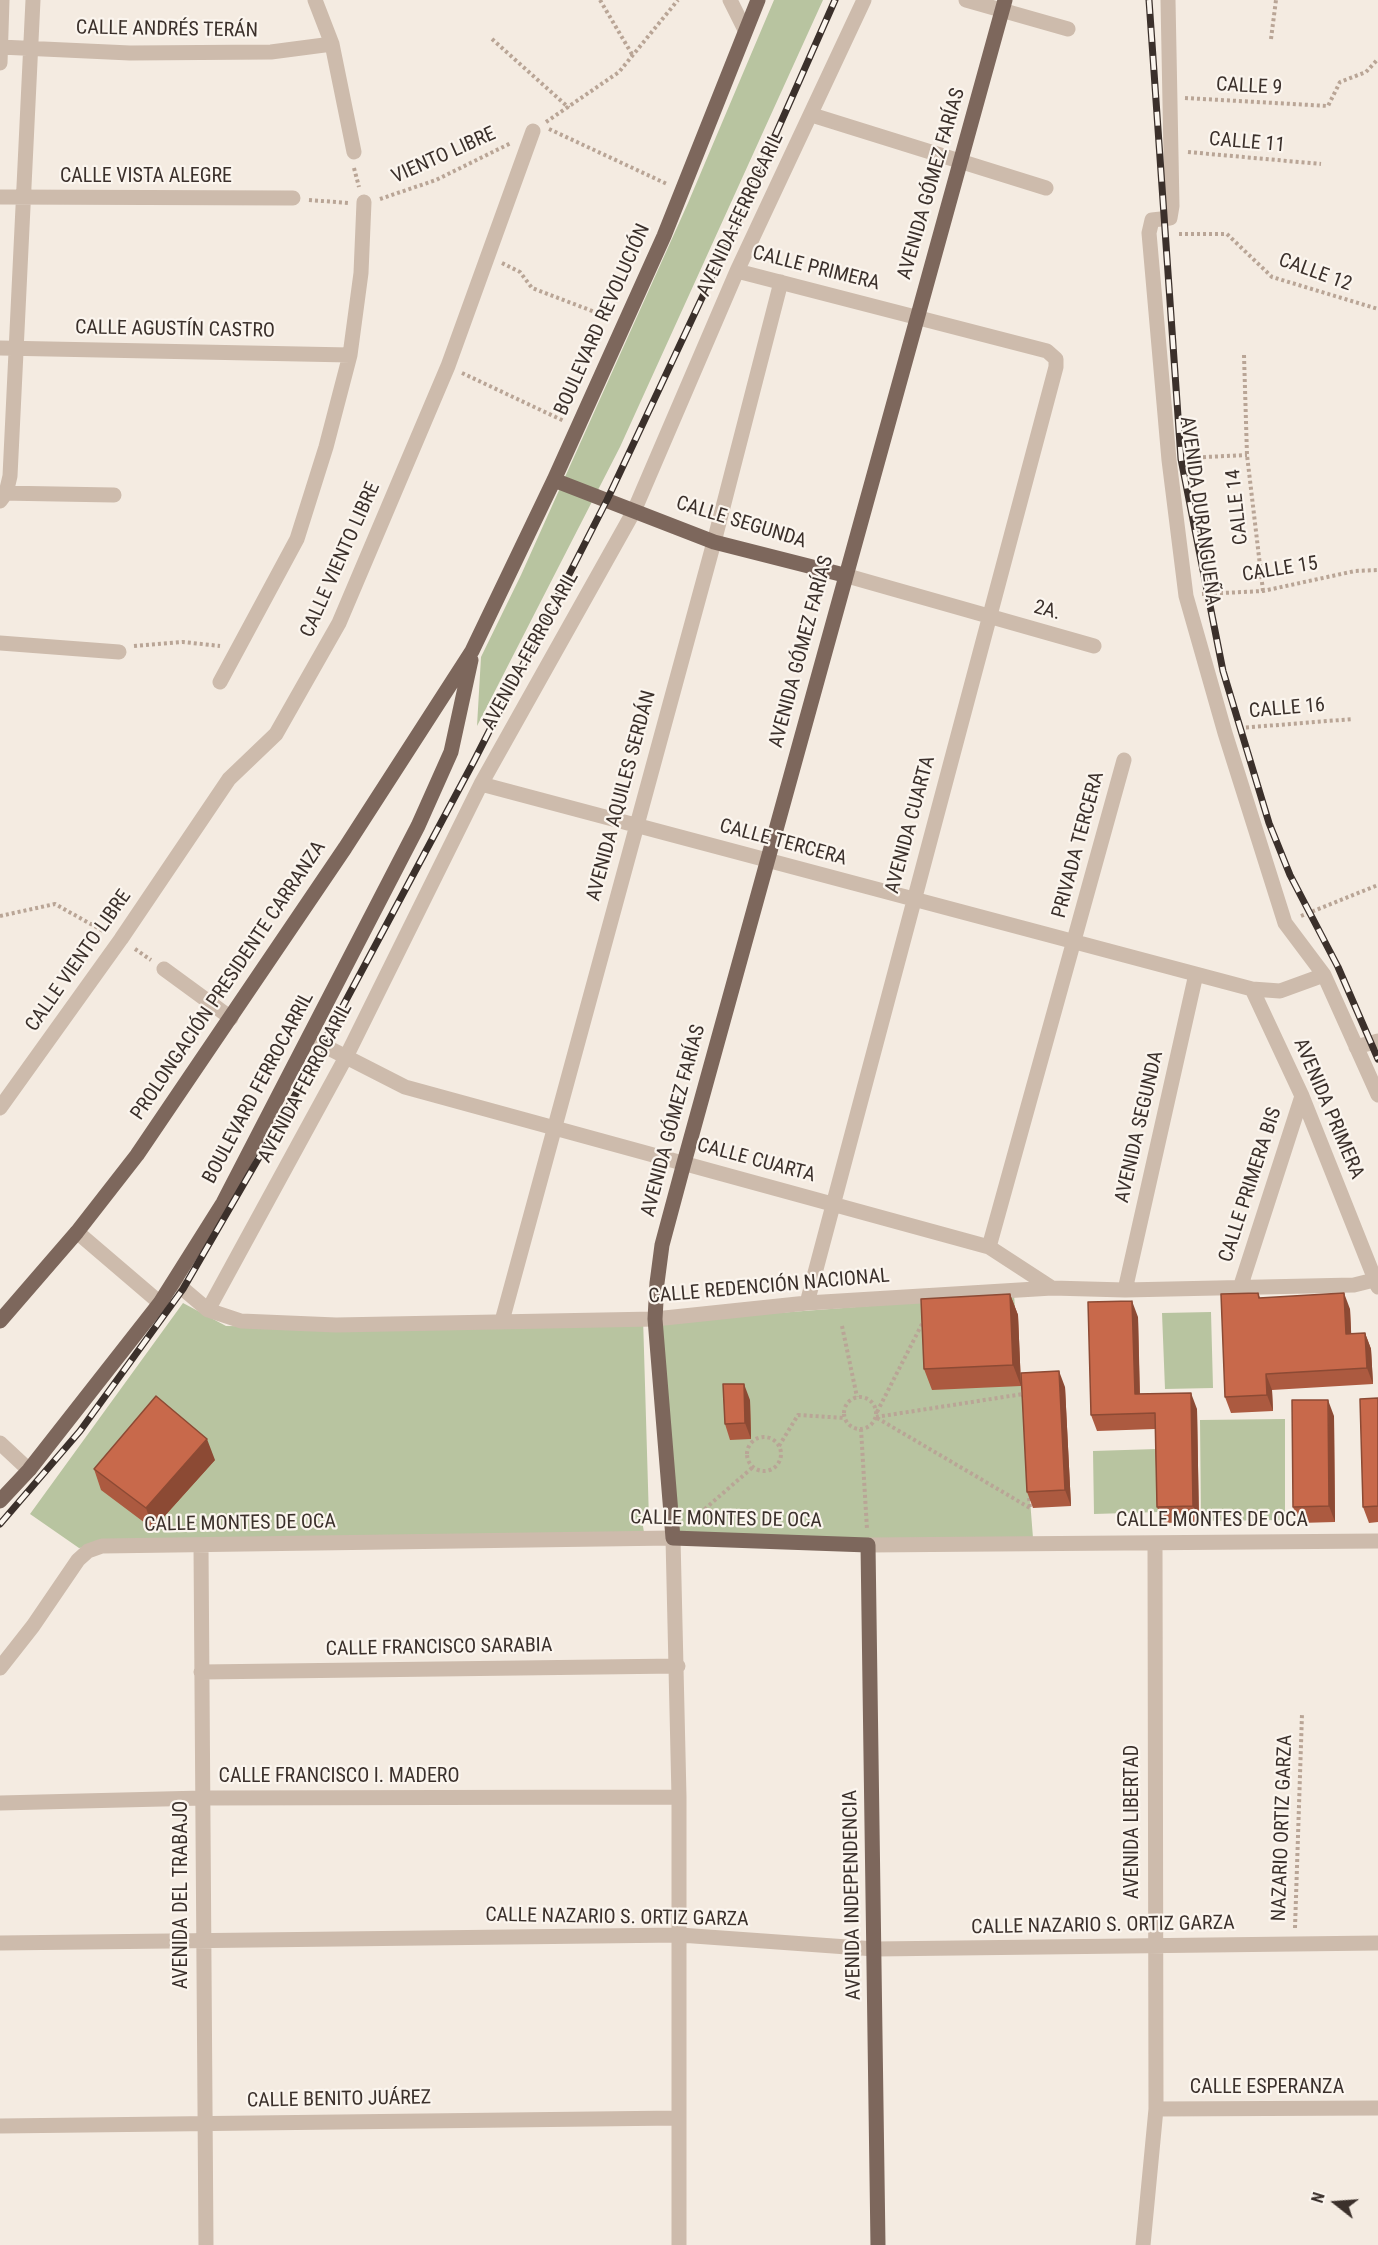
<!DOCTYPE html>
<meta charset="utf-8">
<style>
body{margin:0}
#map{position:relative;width:1378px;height:2245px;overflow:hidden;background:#f4ebe1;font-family:"Roboto Condensed",sans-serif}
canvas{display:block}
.north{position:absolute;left:1306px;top:2173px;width:60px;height:60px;-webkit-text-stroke:4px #fbf5ee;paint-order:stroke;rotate:287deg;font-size:16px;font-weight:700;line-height:24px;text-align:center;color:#3b302b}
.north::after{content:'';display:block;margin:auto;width:21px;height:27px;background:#3b302b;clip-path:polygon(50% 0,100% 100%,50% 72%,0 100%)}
</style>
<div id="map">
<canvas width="1378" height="2245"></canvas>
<div class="north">N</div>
</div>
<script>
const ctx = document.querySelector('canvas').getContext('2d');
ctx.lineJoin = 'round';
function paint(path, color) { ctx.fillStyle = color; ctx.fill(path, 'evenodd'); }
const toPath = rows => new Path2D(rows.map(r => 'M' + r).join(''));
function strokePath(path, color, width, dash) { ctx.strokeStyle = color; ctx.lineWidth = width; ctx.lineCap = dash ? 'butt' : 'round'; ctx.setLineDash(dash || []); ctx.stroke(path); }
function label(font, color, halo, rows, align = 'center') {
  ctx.font = font + ' "Roboto Condensed",sans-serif'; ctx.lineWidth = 4.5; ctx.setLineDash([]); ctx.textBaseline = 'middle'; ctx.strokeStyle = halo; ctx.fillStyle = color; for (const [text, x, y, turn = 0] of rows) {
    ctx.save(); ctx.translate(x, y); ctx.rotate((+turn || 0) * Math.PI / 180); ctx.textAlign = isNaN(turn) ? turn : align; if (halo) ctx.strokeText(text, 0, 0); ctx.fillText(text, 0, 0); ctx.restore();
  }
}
const green = toPath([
 [774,0,823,0,620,447,477,726,481,657,521,575,688,203],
 [1014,1295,1033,1538,868,1539,677,1533,659,1322],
 [183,1303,226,1326,396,1328,643,1317,649,1520,642,1521,644,1532,152,1540,79,1548,30,1514],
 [1211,1312,1213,1388,1165,1389,1162,1313],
 [1285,1419,1285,1520,1201,1521,1200,1420],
 [1157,1449,1159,1512,1094,1514,1093,1451]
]);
const path = toPath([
 [600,0,633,56],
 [492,39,569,108],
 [1271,39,1276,0],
 [1185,98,1328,106,1340,82,1366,72,1378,59],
 [546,122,619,72,678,0],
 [549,129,667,184],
 [1188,152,1321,164],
 [354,168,359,187],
 [380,199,436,180,511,143],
 [309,200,349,203],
 [1179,234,1227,234,1272,277,1378,309],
 [502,263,520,272,532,288,608,317],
 [1244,355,1247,455,1263,591],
 [462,373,564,421],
 [1185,458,1247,455],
 [1202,594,1263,591,1355,571,1378,570],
 [134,646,183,642,220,646],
 [1240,728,1353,719],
 [0,916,55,904,105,932],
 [1301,916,1378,885],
 [135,949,151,960],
 [842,1326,857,1397],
 '844 1413a16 16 0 1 1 32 0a16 16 0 1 1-32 0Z',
 [877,1412,922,1324],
 [876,1417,1023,1394,1023,1397],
 [877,1418,1030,1508],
 [861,1429,867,1529],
 '747 1454a17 17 0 1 1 34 0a17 17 0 1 1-34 0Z',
 [779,1446,798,1415,845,1418],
 [1029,1498,1030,1508],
 [691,1521,753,1467],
 [1295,1928,1302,1714]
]);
const minor = toPath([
 [315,0,332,44,354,152],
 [730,0,745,30],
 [966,0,1068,29],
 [1168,0,1172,206,1170,218,1152,220,1149,233,1169,460,1186,596,1225,733,1285,923,1324,975,1378,1095],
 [0,47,130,53,271,52,332,44],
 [0,63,2,0],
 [812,115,1046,188],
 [0,197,293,198],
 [737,271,1047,351,1056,359,1056,367,807,1303],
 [0,348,350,355],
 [0,493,114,495],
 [0,501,6,493,10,476,33,0],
 [844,575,1094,646],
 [0,643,119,652],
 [220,682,297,539,326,447,350,355,361,273,364,202],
 [481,784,1252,989,1280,991,1324,975],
 [164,969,231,1018],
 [1252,989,1302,1096,1378,1287],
 [309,1038,405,1087,989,1247,1052,1288],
 [1356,1047,1378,1041],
 [0,1108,121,939,229,779,276,734,339,623,448,366,533,131],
 [77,1232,160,1303],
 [989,1247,1124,760],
 [175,1282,208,1310,241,1321,336,1325,655,1319,807,1303,1052,1288,1125,1290,1354,1285,1378,1279],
 [1240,1288,1302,1096],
 [1125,1290,1196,974],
 [208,1310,346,1057,481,784,634,511,737,271,864,0],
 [502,1321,714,542,781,282],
 [0,1443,29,1470],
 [868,1545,1378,1541],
 [201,1546,206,2245],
 [0,1668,33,1626,78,1560,88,1551,102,1546,673,1538,679,1797,679,2245],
 [201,1672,678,1666],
 [0,1803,203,1798,679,1797],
 [0,1943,680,1935,875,1949,1378,1943],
 [1156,2109,1378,2108],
 [0,2126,678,2118],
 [1143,2245,1156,2109,1155,1543]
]);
const major = toPath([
 [554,480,714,542,844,575],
 [0,1321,77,1232,137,1155,345,848,472,651,554,480,664,236,758,0],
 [0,1501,29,1470,160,1303,223,1203,418,826,451,752,471,660],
 [878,2245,868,1545,673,1538,655,1319,657,1283,662,1245,684,1163,1005,0]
]);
const rail = toPath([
 [1149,0,1181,459,1223,671,1269,823,1290,875,1338,967,1378,1059],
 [0,1524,80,1431,183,1289,298,1090,474,761,607,500,724,251,835,0]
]);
const wall = toPath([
 [1258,1293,1260,1298,1350,1309,1351,1333,1365,1333,1371,1349,1373,1384,1272,1390,1273,1411,1231,1413,1225,1397],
 [1010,1294,1018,1315,1021,1386,932,1390,924,1369],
 [1138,1317,1140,1394,1197,1409,1199,1522,1163,1523,1157,1507,1155,1429,1097,1431,1091,1415],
 [1065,1387,1071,1506,1033,1508,1027,1492],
 [1378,1398,1378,1522,1369,1523,1363,1507],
 [750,1400,751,1439,730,1440,725,1424],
 [1334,1416,1335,1522,1299,1523,1293,1507],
 [215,1460,153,1529,101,1490,94,1469]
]);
const shadedWall = toPath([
 [1344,1293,1350,1309,1352,1350,1346,1334],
 [1010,1294,1018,1315,1021,1386,1013,1365],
 [1132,1301,1138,1317,1140,1410,1135,1394],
 [1365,1333,1371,1349,1373,1384,1367,1368],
 [1059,1371,1065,1387,1071,1506,1065,1490],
 [1266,1374,1272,1390,1273,1411,1267,1395],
 [744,1384,750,1400,751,1439,745,1423],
 [1191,1393,1197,1409,1199,1522,1193,1506],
 [1328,1400,1334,1416,1335,1522,1329,1506],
 [207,1439,215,1460,153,1529,146,1508]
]);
const building = toPath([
 [1258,1293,1259,1298,1344,1293,1346,1334,1365,1333,1367,1368,1266,1374,1267,1395,1225,1397,1221,1294,1258,1293],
 [1010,1294,1013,1365,924,1369,921,1299,1010,1294],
 [1132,1301,1135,1394,1191,1393,1193,1506,1157,1507,1155,1413,1091,1415,1088,1302,1132,1301],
 [1059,1371,1065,1490,1027,1492,1021,1373,1059,1371],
 [723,1384,744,1384,745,1423,725,1424,723,1384],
 [156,1396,207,1439,146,1508,94,1469,156,1396],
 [1378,1398,1378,1506,1363,1507,1360,1399,1378,1398],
 [1292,1400,1328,1400,1329,1506,1293,1507,1292,1400]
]);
const streetNames = [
 ["CALLE ANDRÉS TERÁN",167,30,1],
 ["CALLE 9",1249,87,3],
 ["CALLE 11",1247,143,5],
 ["VIENTO LIBRE",444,156,-24],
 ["CALLE VISTA ALEGRE",146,177],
 ["AVENIDA GÓMEZ FARÍAS",932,184,-74],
 ["AVENIDA FERROCARIL",741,215,-65],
 ["CALLE PRIMERA",816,269,14],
 ["CALLE 12",1315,273,20],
 ["BOULEVARD REVOLUCIÓN",603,320,-66],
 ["CALLE AGUSTÍN CASTRO",175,330,1],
 ["CALLE 14",1238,507,-96],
 ["AVENIDA DURANGUEÑA",1199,511,82],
 ["CALLE SEGUNDA",741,523,17],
 ["CALLE VIENTO LIBRE",341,560,-66],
 ["CALLE 15",1280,570,-9],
 ["2A.",1047,611,16],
 ["AVENIDA FERROCARIL",531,651,-61],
 ["AVENIDA GÓMEZ FARÍAS",802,652,-75],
 ["CALLE 16",1287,709,-5],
 ["AVENIDA AQUILES SERDÁN",622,796,-75],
 ["AVENIDA CUARTA",911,825,-75],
 ["CALLE TERCERA",783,843,15],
 ["PRIVADA TERCERA",1079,845,-75],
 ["CALLE VIENTO LIBRE",79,961,-55],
 ["PROLONGACIÓN PRESIDENTE CARRANZA",229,981,-56],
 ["AVENIDA FERROCARIL",306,1083,-62],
 ["BOULEVARD FERROCARRIL",259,1088,-62],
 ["AVENIDA PRIMERA",1328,1109,67],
 ["AVENIDA GÓMEZ FARÍAS",674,1121,-75],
 ["AVENIDA SEGUNDA",1140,1127,-77],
 ["CALLE CUARTA",756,1161,15],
 ["CALLE PRIMERA BIS",1251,1185,-72],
 ["CALLE REDENCIÓN NACIONAL",769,1287,-5],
 ["CALLE MONTES DE OCA",726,1520,1],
 ["CALLE MONTES DE OCA",1212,1521],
 ["CALLE MONTES DE OCA",240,1524,-1],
 ["CALLE FRANCISCO SARABIA",439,1648,-1],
 ["CALLE FRANCISCO I. MADERO",339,1777],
 ["AVENIDA LIBERTAD",1133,1822,-90],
 ["NAZARIO ORTIZ GARZA",1283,1828,-88],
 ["AVENIDA DEL TRABAJO",182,1895,-90],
 ["AVENIDA INDEPENDENCIA",853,1895,-91],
 ["CALLE NAZARIO S. ORTIZ GARZA",617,1918,1],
 ["CALLE NAZARIO S. ORTIZ GARZA",1103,1926,-1],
 ["CALLE ESPERANZA",1267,2088],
 ["CALLE BENITO JUÁREZ",339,2100,-1]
];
paint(green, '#b8c4a0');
strokePath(path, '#b9a596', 4, [3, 3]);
strokePath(minor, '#cdbbac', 15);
strokePath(major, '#7d675c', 15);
strokePath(rail, '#3b302b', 7);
strokePath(rail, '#fbf5ee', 4.5, [14]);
paint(wall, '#ac5a40');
paint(shadedWall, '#8c4a34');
paint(building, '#c8694b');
strokePath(building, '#8c4a34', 1.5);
label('20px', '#3b302b', '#fbf5ee', streetNames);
</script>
